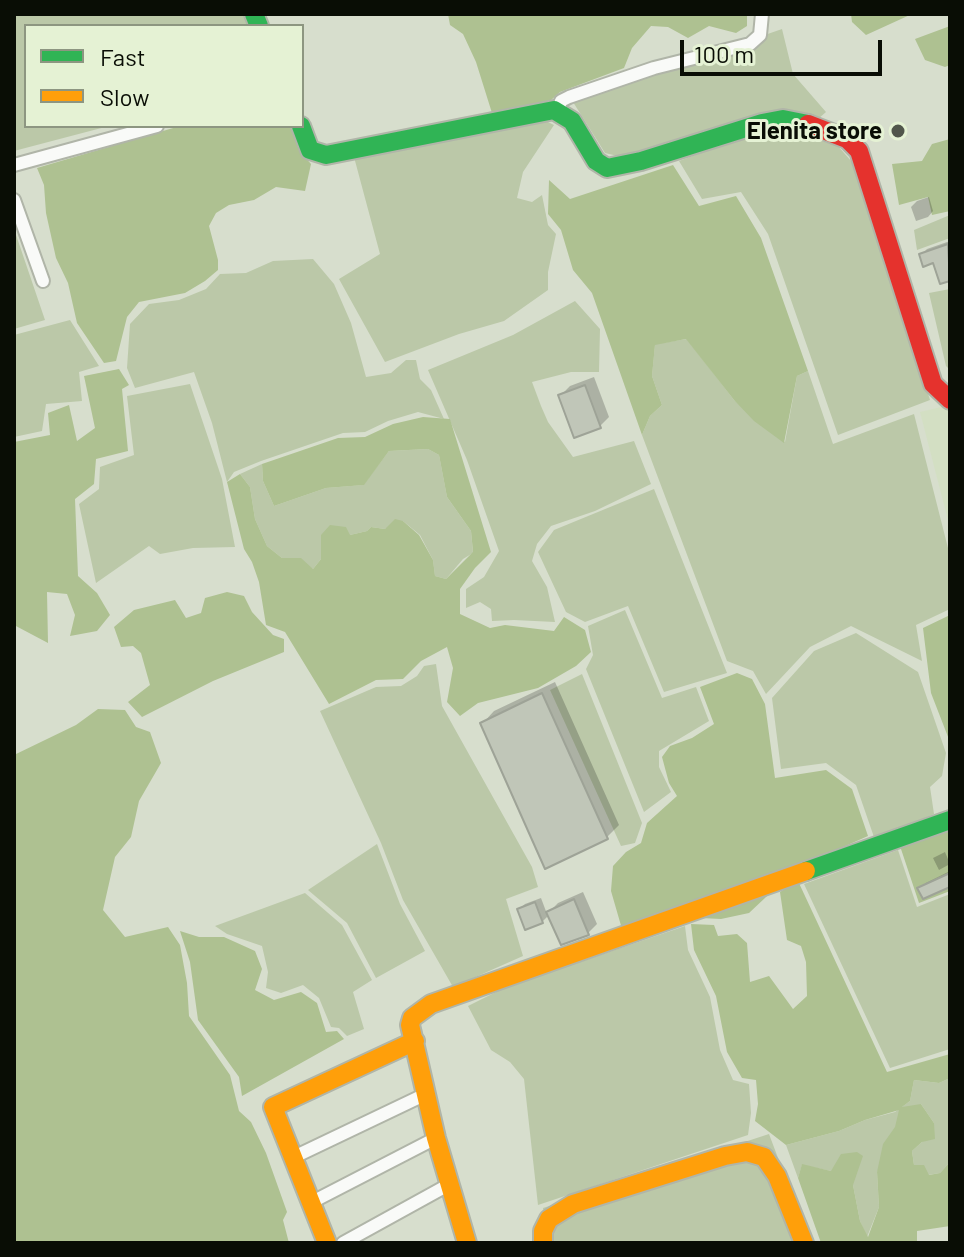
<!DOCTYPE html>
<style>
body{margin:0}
#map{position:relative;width:964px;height:1257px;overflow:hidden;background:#d7decd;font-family:Barlow,sans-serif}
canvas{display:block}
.frame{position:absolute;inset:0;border:16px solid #090d05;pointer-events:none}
.legend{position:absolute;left:24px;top:24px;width:280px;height:104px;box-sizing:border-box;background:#e5f2d4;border:2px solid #8d9681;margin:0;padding:10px 14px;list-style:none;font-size:24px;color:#090d05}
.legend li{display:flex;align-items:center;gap:16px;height:40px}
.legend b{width:40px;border:2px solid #8d9681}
.scale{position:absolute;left:680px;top:40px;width:202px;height:36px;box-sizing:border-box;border:4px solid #090d05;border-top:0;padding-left:10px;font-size:24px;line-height:28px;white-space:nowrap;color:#090d05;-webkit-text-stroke:6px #e5f2d4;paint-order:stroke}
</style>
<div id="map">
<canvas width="964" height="1257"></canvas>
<div class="frame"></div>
<ul class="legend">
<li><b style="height:10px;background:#30b455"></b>Fast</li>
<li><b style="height:10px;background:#ff9f0a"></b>Slow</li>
</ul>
<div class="scale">100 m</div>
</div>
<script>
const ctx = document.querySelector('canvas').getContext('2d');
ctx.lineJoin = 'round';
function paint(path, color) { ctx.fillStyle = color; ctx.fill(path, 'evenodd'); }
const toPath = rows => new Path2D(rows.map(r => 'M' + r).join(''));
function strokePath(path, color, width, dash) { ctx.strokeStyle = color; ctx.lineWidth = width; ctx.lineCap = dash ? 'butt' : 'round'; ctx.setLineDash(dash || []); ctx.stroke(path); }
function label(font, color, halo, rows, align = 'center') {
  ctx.font = font + ' Barlow,sans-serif'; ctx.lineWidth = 6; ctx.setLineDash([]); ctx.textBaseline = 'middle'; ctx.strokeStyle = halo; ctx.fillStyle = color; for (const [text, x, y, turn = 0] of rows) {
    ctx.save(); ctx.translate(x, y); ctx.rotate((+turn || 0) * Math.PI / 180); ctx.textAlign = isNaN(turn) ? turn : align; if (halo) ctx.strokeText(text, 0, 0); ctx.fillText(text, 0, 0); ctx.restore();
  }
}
const built = toPath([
 [950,405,950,528,920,412]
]);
const green = toPath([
 [14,14,245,14,249,26,26,26,26,126,109,126,14,151],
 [782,29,793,74,826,112,818,119,775,112,622,157,605,153,573,102],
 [540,118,554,125,523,172,517,198,532,202,542,195,548,225,556,234,548,272,548,290,504,321,459,334,385,362,339,279,380,254,354,157],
 [790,131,838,146,858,169,930,400,838,435,768,234,741,192,702,199,679,161,750,135],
 [950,215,950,238,917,250,914,230],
 [14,229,45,320,14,329],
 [313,259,334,284,351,323,366,377,391,373,406,360,416,360,420,379,431,390,444,419,418,412,388,421,365,432,343,433,261,461,234,472,227,482,212,423,194,372,135,388,127,368,130,324,149,304,179,300,206,289,220,274,246,273,273,261],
 [950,289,950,370,946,366,929,293],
 [575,301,600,329,599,372,571,372,532,382,541,406,548,422,573,457,634,441,651,484,595,511,551,526,537,544,532,561,547,587,555,622,514,620,492,621,491,609,480,602,466,608,466,589,484,577,499,551,467,460,428,370,513,335],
 [70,320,99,366,79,372,82,401,46,404,42,431,14,437,14,335],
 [687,339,734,400,785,442,797,376,808,371,833,444,914,414,950,556,950,609,916,625,922,661,851,626,810,647,766,694,753,671,727,661,642,435,650,416,662,405,652,376,655,344],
 [190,384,222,479,235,547,193,548,160,554,149,546,96,583,79,504,99,489,100,467,134,455,127,396],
 [428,449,439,455,447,497,471,531,473,553,463,559,446,579,435,576,433,560,420,535,403,521,385,529,371,527,367,531,350,535,321,535,321,559,313,569,282,558,267,546,255,519,250,487,240,474,262,464,263,481,274,506,326,488,363,485,389,451],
 [654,489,727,673,664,692,628,606,585,622,566,612,538,552,554,530],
 [625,610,662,698,696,687,709,721,659,751,659,767,671,792,644,812,586,669,593,655,588,626],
 [856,633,918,672,946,753,942,776,930,787,934,814,875,840,856,785,826,763,781,769,772,698,814,651],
 [436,664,442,706,532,867,538,887,506,899,523,956,453,987,403,900,381,843,320,711,376,687,401,686,417,676,424,666],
 [582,674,642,823,635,843,621,846,550,690],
 [377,844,400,904,425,951,376,978,347,923,308,890],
 [898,850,917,907,950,894,950,1049,890,1068,804,884],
 [305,893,342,925,372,980,353,992,364,1029,347,1036,339,1028,331,1027,319,998,303,985,281,993,266,988,268,972,262,946,227,934,215,926],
 [685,926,688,950,710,997,720,1050,733,1080,749,1084,751,1113,748,1135,538,1205,524,1079,510,1062,491,1050,468,1006,504,988],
 [950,1078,950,1162,940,1173,928,1175,914,1165,912,1151,922,1142,934,1123,921,1104,877,1172,879,1207,867,1237,860,1221,853,1185,831,1171,802,1165,798,1178,786,1145,839,1131,865,1120,895,1112,910,1101,914,1080,939,1083],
 [769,1134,810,1243,550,1243,543,1208]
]);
const forest = toPath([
 [448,14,747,14,747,26,736,33,709,26,688,38,668,27,651,26,632,48,624,68,560,92,550,101,492,113,476,62,463,34,450,25],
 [851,14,912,14,866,35,852,22],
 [950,26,950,65,945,67,925,60,915,39],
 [180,126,294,126,303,155,311,164,305,191,276,187,254,200,229,205,216,213,209,226,218,260,218,270,205,281,185,293,139,302,127,317,116,361,104,363,77,323,68,283,56,258,46,213,44,185,37,168],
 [950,139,950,211,932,215,928,197,899,205,892,164,922,161,932,144],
 [673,165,699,206,736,196,761,238,808,371,797,376,784,443,754,421,734,400,686,339,655,345,652,376,662,405,650,416,642,435,592,293,573,270,561,230,548,214,549,180,570,199],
 [119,369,129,385,122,389,128,451,96,459,94,484,75,499,78,576,97,593,110,615,97,631,70,636,75,615,67,594,47,592,48,643,14,625,14,442,50,435,48,413,69,405,77,441,95,428,84,376],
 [423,417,450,419,491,552,475,568,460,589,460,614,490,628,505,625,554,631,564,617,585,630,591,652,576,666,538,688,478,703,460,716,447,702,453,668,447,647,421,661,403,679,376,680,329,704,285,632,266,625,259,582,252,562,244,549,227,482,240,474,250,487,255,519,267,546,282,558,301,558,313,569,321,559,321,535,330,525,346,527,350,535,367,531,371,527,385,529,395,519,403,521,419,535,433,560,435,576,446,579,473,552,471,531,447,497,439,455,428,449,389,451,364,485,326,488,274,506,263,481,262,464,338,438,365,437,393,424],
 [227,592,244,596,252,612,273,635,284,639,284,652,213,681,142,717,128,702,150,685,141,653,133,646,121,647,114,627,134,610,175,600,186,618,201,613,205,598],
 [950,615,950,742,931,693,923,628],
 [737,673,752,679,765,704,775,778,826,770,852,789,868,836,798,867,749,913,721,919,701,918,689,906,622,929,611,891,613,866,626,852,641,843,647,823,677,796,669,783,662,757,670,746,692,738,714,724,700,687],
 [98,709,125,710,136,727,150,732,161,763,139,801,131,837,115,857,103,910,125,937,168,927,180,945,187,983,189,1016,230,1075,239,1111,251,1122,266,1153,287,1212,283,1220,289,1243,14,1243,14,755,76,725],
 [950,829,950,891,919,903,900,846],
 [798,881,887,1072,950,1054,950,1078,939,1083,914,1080,910,1101,902,1107,921,1104,934,1123,935,1139,922,1142,912,1151,914,1165,924,1165,929,1175,940,1173,950,1162,950,1226,917,1231,917,1243,821,1243,798,1178,802,1164,831,1171,841,1154,857,1152,863,1156,853,1185,860,1221,868,1237,879,1207,877,1172,883,1144,895,1127,899,1110,865,1120,839,1131,786,1145,755,1121,758,1104,756,1080,742,1078,727,1052,716,996,694,950,691,924,714,925,718,936,737,934,747,943,750,982,769,976,793,1009,807,996,806,962,801,946,787,940,780,892],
 [180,931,199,937,224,937,255,951,262,969,255,990,274,1000,301,992,317,1003,326,1032,337,1031,344,1039,242,1096,239,1077,198,1020,190,962]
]);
const shadow = toPath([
 [929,197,933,211,928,217,916,221,911,207,917,201],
 [950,241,950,279,941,282,934,261,921,255,927,249],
 [594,377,609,417,600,426,560,396,570,386],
 [555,682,619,825,606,838,482,724,494,711],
 [945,852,950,864,939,870,933,858],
 [950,871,950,884,920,888,926,883],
 [583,892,597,924,588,933,550,914,542,922,519,909,525,904,541,898,547,914,558,903]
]);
const building = toPath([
 [948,244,950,281,940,284,933,263,923,267,919,254,948,244],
 [585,385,601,428,574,438,558,395,585,385],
 [542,693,608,839,545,869,480,723,542,693],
 [950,873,950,887,923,899,917,888,950,873],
 [574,899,589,935,561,945,546,912,574,899],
 [535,902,543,923,525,930,517,909,535,902]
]);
const street = toPath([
 [558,111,561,101,569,97,654,68,750,44,760,35,762,14],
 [14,165,157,126],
 [14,200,43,281],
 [294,1157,426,1094],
 [312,1202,436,1138],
 [343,1243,450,1184]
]);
const fast = toPath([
 [254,14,259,26],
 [301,126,310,150,326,155,554,110,572,121,596,161,607,168,641,161,762,123,783,119,808,124],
 [806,871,950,820]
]);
const slow = toPath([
 [327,1243,273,1107,415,1041],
 [467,1243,436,1138,410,1025,412,1018,431,1004,806,871],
 [543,1243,543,1231,549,1219,573,1204,725,1156,747,1152,764,1157,777,1176,804,1243]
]);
const jam = toPath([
 [808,124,847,139,859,151,933,384,950,400]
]);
const markers = [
 [898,131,8,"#51564b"]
];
const poiNames = [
 ["Elenita store",882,131]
];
paint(built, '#d3dfc3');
paint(green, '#bbc8a8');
paint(forest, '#aec191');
paint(shadow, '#0003');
paint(building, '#c0c6b8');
strokePath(building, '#9ea397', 2);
strokePath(street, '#b0b5a8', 16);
strokePath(fast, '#b0b5a8', 22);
strokePath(slow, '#b0b5a8', 22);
strokePath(jam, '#b0b5a8', 22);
strokePath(street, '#f9faf8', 12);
strokePath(fast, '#30b455', 18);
strokePath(slow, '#ff9f0a', 18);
strokePath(jam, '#e5322d', 18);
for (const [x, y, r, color] of markers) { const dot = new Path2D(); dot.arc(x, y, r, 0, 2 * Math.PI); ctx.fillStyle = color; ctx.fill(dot); strokePath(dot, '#e5f2d4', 3); }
label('bold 24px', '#090d05', '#e5f2d4', poiNames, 'right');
</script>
